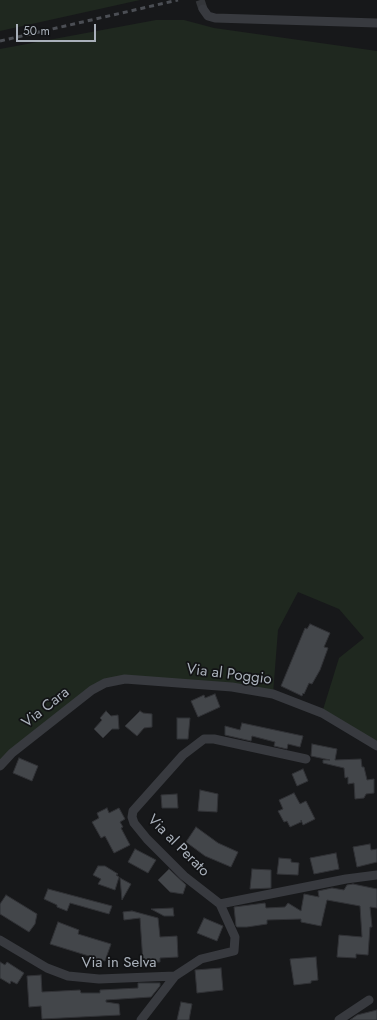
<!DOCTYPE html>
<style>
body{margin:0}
#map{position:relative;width:377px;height:1020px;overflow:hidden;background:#17181a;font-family:Jost,sans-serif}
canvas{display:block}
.scale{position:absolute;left:16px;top:24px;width:80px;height:18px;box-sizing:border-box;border:2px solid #a9b0ba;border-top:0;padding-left:5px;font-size:12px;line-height:14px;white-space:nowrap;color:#a9b0ba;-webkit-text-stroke:3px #121315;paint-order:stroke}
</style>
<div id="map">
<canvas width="377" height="1020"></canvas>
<div class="scale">50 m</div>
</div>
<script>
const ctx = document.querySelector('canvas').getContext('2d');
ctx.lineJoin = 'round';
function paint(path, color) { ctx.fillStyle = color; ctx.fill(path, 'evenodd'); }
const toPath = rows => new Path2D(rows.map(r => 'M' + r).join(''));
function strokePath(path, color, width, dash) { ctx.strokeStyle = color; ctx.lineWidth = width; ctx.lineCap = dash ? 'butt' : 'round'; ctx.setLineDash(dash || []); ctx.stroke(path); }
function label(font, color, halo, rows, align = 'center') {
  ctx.font = font + ' Jost,sans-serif'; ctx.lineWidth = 3.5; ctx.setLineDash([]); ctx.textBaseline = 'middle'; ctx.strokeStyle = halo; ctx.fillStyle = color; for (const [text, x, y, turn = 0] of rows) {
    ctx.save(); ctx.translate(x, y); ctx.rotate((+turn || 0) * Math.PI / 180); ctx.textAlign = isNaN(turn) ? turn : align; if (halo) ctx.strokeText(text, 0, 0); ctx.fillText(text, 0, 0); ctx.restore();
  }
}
const green = toPath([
 [0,0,140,0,0,31],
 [156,20,184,20,214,28,377,51,377,746,322,713,339,658,364,638,339,609,298,592,278,630,273,694,179,683,105,683,0,766,0,49]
]);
const building = toPath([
 [310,624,330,633,324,647,328,648,320,670,312,684,309,683,304,694,303,693,302,696,281,686,305,628,307,629,310,624],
 [215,694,220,707,198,717,191,701,204,695,205,698,215,694],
 [106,711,111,716,118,715,119,729,112,729,103,738,94,729,102,720,100,718,106,711],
 [140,711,143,713,152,714,152,727,144,728,137,736,125,726,140,711],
 [177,718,190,718,188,739,177,739,177,718],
 [242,723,303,736,300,747,288,744,287,749,274,746,275,742,252,736,251,741,225,735,225,726,240,730,242,723],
 [312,744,337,749,335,760,361,759,362,767,364,767,367,780,374,779,374,793,366,794,364,798,355,799,354,783,348,784,348,777,345,778,344,768,323,763,323,760,330,760,311,756,312,744],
 [19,758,38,766,32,781,13,773,19,758],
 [303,769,308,781,297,786,292,774,303,769],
 [200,790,218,794,217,812,198,811,200,790],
 [294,793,300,804,306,801,315,819,303,825,301,820,301,822,290,827,287,821,284,822,278,811,283,809,279,800,294,793],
 [177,794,178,808,162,808,161,795,177,794],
 [107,808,109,813,119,808,125,819,120,822,123,827,121,828,130,845,114,853,105,836,101,838,92,822,99,818,97,813,107,808],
 [196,827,218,843,238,852,231,867,205,856,186,842,196,827],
 [370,844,371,850,377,849,377,862,357,867,353,847,370,844],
 [135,849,156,860,148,873,128,862,135,849],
 [336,853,339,869,314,874,310,858,336,853],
 [279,858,291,859,291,862,299,863,298,875,277,874,279,858],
 [98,866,105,866,118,874,116,875,119,877,115,890,98,884,101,879,93,875,98,866],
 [169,869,186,885,183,894,170,892,158,880,169,869],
 [252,869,271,870,271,888,250,889,252,869],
 [120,878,131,884,122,900,120,878],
 [353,884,377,889,377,908,370,907,372,927,370,927,368,955,356,954,356,958,337,957,339,935,362,937,360,906,327,900,321,926,301,922,301,919,267,920,267,924,247,927,237,927,236,926,234,907,265,903,266,908,285,907,288,903,301,911,304,894,319,897,318,891,332,888,344,890,347,885,353,884],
 [48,889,112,906,109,914,70,903,67,911,57,907,57,905,44,899,48,889],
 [6,895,37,914,35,924,29,932,0,914,0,904,6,895],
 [173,908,174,916,164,916,151,909,173,908],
 [132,911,158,918,160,937,177,936,178,957,160,958,160,962,143,963,140,918,124,920,123,912,132,911],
 [204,918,223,926,217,941,197,933,204,918],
 [58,922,79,930,78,934,111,944,105,961,50,944,58,922],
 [316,957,318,980,311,981,311,983,294,985,290,959,316,957],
 [0,962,5,965,7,962,24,973,17,984,11,981,10,984,0,978,0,962],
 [221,968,223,990,197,993,195,970,221,968],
 [41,975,42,992,80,990,81,993,100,993,100,990,138,988,138,983,160,983,160,986,151,997,106,1000,106,1002,119,1004,120,1015,42,1019,41,1006,29,1007,27,976,41,975],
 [181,1002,192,1004,189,1020,177,1020,181,1002],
 [377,1010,377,1020,350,1020,357,1015,377,1010]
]);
const streetTunnel = toPath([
 [200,0,203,9]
]);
const street = toPath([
 [203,9,208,16,215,18,377,23],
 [0,766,12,753,92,690,105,683,125,679,232,687,273,694,322,713,377,746],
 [220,904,346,879,377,875],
 [0,940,47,968,68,976,99,979,175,976],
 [141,1020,175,976,201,959,234,951,235,937,220,904,184,876,147,839,134,823,132,817,133,811,183,755,204,739,214,739,306,759],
 [339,1020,369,1000]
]);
const rail = toPath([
 [0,41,178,0]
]);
const streetNames = [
 ["Via al Poggio",229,675,7],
 ["Via Cara",46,708,-38],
 ["Via al Perato",178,846,45],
 ["Via in Selva",119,963]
];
paint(green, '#1f281f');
paint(building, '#43464a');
strokePath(building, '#313236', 1);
strokePath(streetTunnel, '#34363a', 9, [9, 4.5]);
strokePath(street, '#383a3f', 9);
strokePath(rail, '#4b4e54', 3, [5, 4]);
label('15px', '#a9b0ba', '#121315', streetNames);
</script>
